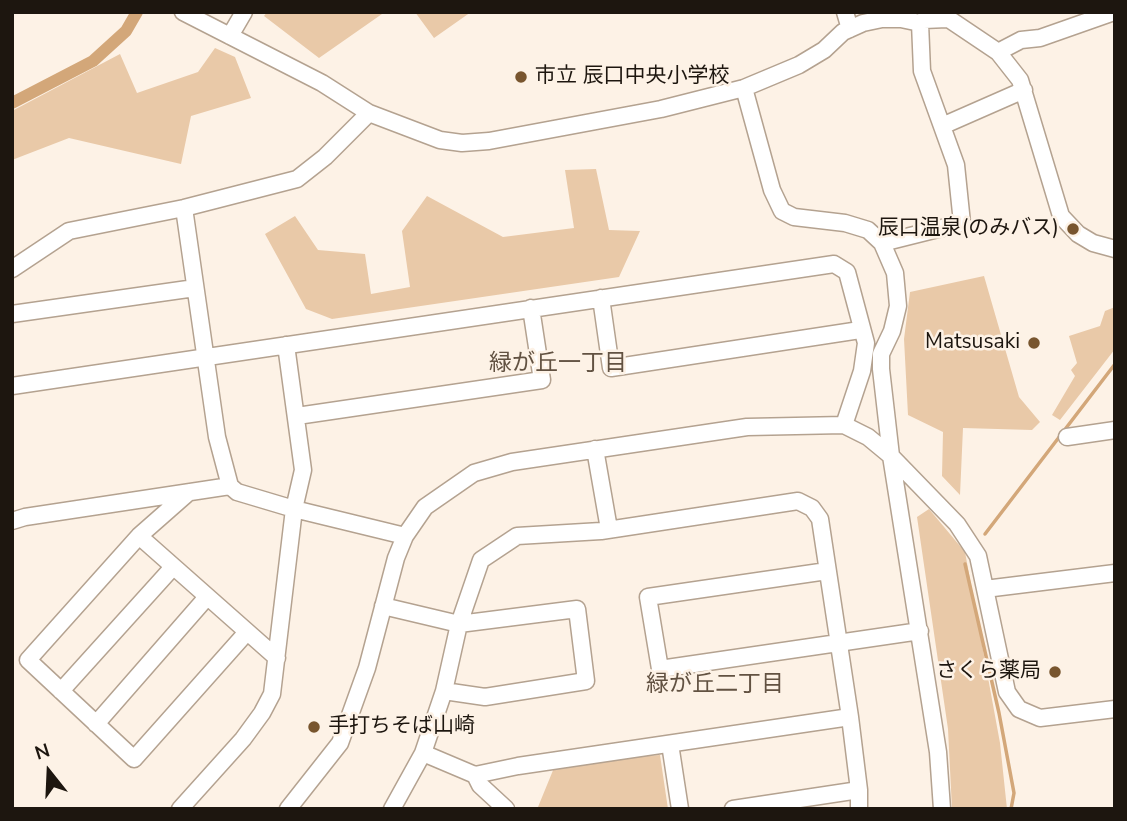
<!DOCTYPE html>
<meta charset="utf-8">
<style>
body{margin:0}
#map{position:relative;width:1127px;height:821px;overflow:hidden;background:#fdf2e6;font-family:"Nunito Sans",sans-serif}
canvas{display:block}
.frame{position:absolute;inset:0;border:14px solid #1d160f;pointer-events:none}
.north{position:absolute;left:14px;top:737px;width:70px;height:70px;-webkit-text-stroke:5px #fdf2e6;paint-order:stroke;rotate:342deg;font-size:19px;font-weight:700;line-height:28px;text-align:center;color:#1d160f}
.north::after{content:'';display:block;margin:auto;width:24px;height:32px;background:#1d160f;clip-path:polygon(50% 0,100% 100%,50% 72%,0 100%)}
</style>
<div id="map">
<canvas width="1127" height="821"></canvas>
<div class="frame"></div>
<div class="north">N</div>
</div>
<script>
const ctx = document.querySelector('canvas').getContext('2d');
ctx.lineJoin = 'round';
function paint(path, color) { ctx.fillStyle = color; ctx.fill(path, 'evenodd'); }
const toPath = rows => new Path2D(rows.map(r => 'M' + r).join(''));
function strokePath(path, color, width, dash) { ctx.strokeStyle = color; ctx.lineWidth = width; ctx.lineCap = dash ? 'butt' : 'round'; ctx.setLineDash(dash || []); ctx.stroke(path); }
function label(font, color, halo, rows, align = 'center') {
  ctx.font = font + ' "Nunito Sans","Noto Sans JP",sans-serif'; ctx.lineWidth = 5; ctx.setLineDash([]); ctx.textBaseline = 'middle'; ctx.strokeStyle = halo; ctx.fillStyle = color; for (const [text, x, y, turn = 0] of rows) {
    ctx.save(); ctx.translate(x, y); ctx.rotate((+turn || 0) * Math.PI / 180); ctx.textAlign = isNaN(turn) ? turn : align; if (halo) ctx.strokeText(text, 0, 0); ctx.fillText(text, 0, 0); ctx.restore();
  }
}
const green = toPath([
 [267,12,380,12,382,14,319,58,264,16],
 [415,12,471,12,434,38],
 [215,48,235,57,251,98,191,116,181,164,69,138,12,160,12,111,120,54,137,93,198,72],
 [596,169,609,230,640,231,619,277,332,319,306,309,265,234,295,216,318,250,365,254,371,294,410,287,402,231,427,196,503,237,574,228,565,170],
 [984,276,1019,397,1040,422,1032,430,963,428,960,495,942,476,943,432,908,415,904,339,910,292],
 [1115,307,1115,349,1060,420,1052,415,1075,376,1071,370,1077,363,1069,336,1100,326,1105,311],
 [929,509,965,552,1000,743,1007,809,952,809,948,729,917,517],
 [660,755,668,809,538,807,556,763]
]);
const stream = toPath([
 [985,534,1115,364],
 [965,564,999,713,1014,793,1011,809]
]);
const canal = toPath([
 [12,103,93,61,126,31,137,12]
]);
const minor = toPath([
 [183,12,322,83,369,113,440,140,462,143,489,141,661,109,744,88,799,65,824,50,843,32,863,23,882,19,901,19,920,23,924,20,947,19],
 [845,12,850,29],
 [940,13,998,52,1020,80,1061,216,1078,234,1093,243,1115,249],
 [230,36,244,12],
 [998,52,1021,40,1040,38,1114,12],
 [744,88,772,190,782,211,794,217,845,223,868,230,882,243,895,273,898,306,892,331,881,354,881,369,891,456,938,752,942,809],
 [942,126,1024,90],
 [184,208,217,437,230,486,237,492,294,509,405,536],
 [882,243,962,223,956,165,922,71,920,23],
 [12,269,69,231,184,208,297,179,325,157,369,113],
 [601,298,611,368,860,330],
 [12,314,195,288],
 [12,386,834,264,847,272,866,343,862,371,844,425],
 [297,416,542,380,531,308],
 [1067,437,1115,430],
 [595,449,609,529],
 [189,492,139,536,28,660,134,759,247,632],
 [12,521,25,517,230,486],
 [139,536,277,658],
 [827,571,648,597,660,669,920,631],
 [985,589,1115,573],
 [383,606,459,624,577,609,586,681,485,697,444,691],
 [61,691,173,567],
 [96,724,207,597],
 [670,744,680,809],
 [423,753,475,775,518,766,850,717],
 [475,775,480,785,506,809],
 [180,809,243,739,262,713,272,694,294,509,303,470,286,345],
 [288,809,340,743,367,668,396,558,405,536,425,507,474,473,512,462,747,427,844,425,868,437,891,456,957,524,978,556,1007,692,1019,709,1040,718,1115,709],
 [392,809,423,753,444,691,459,624,481,560,517,536,601,531,798,501,812,508,820,519,850,717,859,790,859,809],
 [733,809,859,790]
]);
const markers = [
 [521,77,7,"#78552e"],
 [1073,229,7,"#78552e"],
 [1034,343,7,"#78552e"],
 [1055,672,7,"#78552e"],
 [314,727,7,"#78552e"]
];
const poiNames = [
 ["市立 辰口中央小学校",535,77,"left"],
 ["辰口温泉(のみバス)",1059,229],
 ["Matsusaki",1020,343],
 ["さくら薬局",1041,672],
 ["手打ちそば山崎",328,727,"left"]
];
const neighbourhoodNames = [
 ["緑が丘一丁目",558,364],
 ["緑が丘二丁目",715,685]
];
paint(green, '#e9c9a8');
strokePath(stream, '#d3a779', 3.5);
strokePath(canal, '#d3a779', 12);
strokePath(minor, '#b4a290', 19);
strokePath(minor, '#fff', 16);
for (const [x, y, r, color] of markers) { const dot = new Path2D(); dot.arc(x, y, r, 0, 2 * Math.PI); ctx.fillStyle = color; ctx.fill(dot); strokePath(dot, '#fdf2e6', 2.5); }
label('21px', '#1d160f', '#fdf2e6', poiNames, 'right');
label('23px', '#625242', '#fdf2e6', neighbourhoodNames);
</script>
